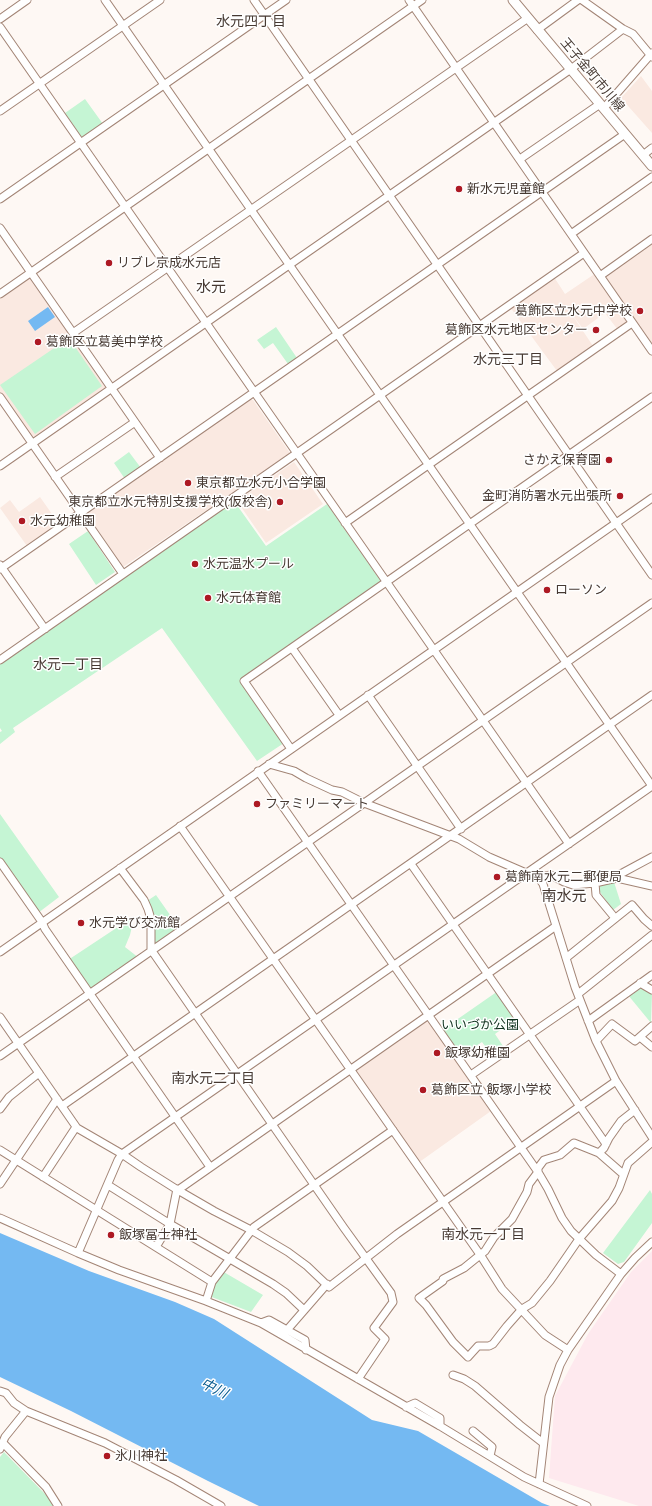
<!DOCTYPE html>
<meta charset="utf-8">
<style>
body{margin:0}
canvas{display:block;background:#fef8f4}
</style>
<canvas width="652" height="1506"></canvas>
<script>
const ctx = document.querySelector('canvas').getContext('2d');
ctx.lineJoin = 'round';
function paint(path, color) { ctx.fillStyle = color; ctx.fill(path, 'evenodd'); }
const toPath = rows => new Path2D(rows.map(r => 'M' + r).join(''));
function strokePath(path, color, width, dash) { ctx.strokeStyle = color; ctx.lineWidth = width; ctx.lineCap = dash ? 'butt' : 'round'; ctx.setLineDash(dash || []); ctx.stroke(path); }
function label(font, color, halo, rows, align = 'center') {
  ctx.font = font + ' Arial,"Noto Sans JP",sans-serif'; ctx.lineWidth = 3; ctx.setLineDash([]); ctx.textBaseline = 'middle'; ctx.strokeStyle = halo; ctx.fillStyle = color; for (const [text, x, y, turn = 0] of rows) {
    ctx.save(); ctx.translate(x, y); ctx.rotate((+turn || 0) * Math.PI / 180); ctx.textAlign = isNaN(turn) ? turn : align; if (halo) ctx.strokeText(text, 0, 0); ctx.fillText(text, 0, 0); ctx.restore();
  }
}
const industrial = toPath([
 [652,1251,652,1506,639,1506,549,1478,555,1396,588,1334,631,1272]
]);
const built = toPath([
 [641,76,652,91,652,133,621,98],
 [652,242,652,343,606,278,607,274],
 [596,273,630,322,618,330,605,313,583,329,571,313,593,346,557,371,510,307,554,277,565,294],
 [28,278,32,279,105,386,105,388,33,438,0,392,0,299],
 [249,399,253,400,290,453,123,567,87,514],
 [294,462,323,504,266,543,237,501],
 [40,497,59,524,27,546,0,508,10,500,19,512],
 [427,1019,491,1111,418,1163,354,1069]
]);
const green = toPath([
 [85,99,103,124,83,139,65,113],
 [276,327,297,358,288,364,273,343,264,349,257,340],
 [69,338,102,386,35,434,0,385],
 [129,452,141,468,125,479,114,463],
 [234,501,266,546,327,504,380,580,380,582,241,680,284,743,257,761,162,628,13,728,15,732,0,744,0,732,2,731,0,728,0,663],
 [88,531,115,572,96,585,69,544],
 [0,814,59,897,38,913,0,858],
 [614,882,621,904,613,910,600,892,600,886],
 [156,895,180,929,154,947,147,901],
 [130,919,132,926,130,935,125,947,139,958,89,992,68,960],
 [639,987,652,994,651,1023,628,995],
 [498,991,517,1018,495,1034,505,1049,493,1057,482,1042,460,1057,442,1030],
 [650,1190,652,1194,652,1223,624,1262,618,1264,603,1253],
 [222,1271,263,1295,251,1312,209,1296,213,1283],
 [4,1452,48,1497,53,1506,0,1506,0,1457]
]);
const water = toPath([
 [48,307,55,317,35,331,28,321],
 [0,1233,89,1271,175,1302,214,1319,372,1420,418,1431,542,1503,550,1506,259,1506,208,1481,71,1411,0,1377]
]);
const minor = toPath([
 [105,0,652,786],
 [254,0,652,575],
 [409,0,652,351],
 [582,0,623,29,633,34,652,57],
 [0,19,27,0],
 [0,27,569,844],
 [537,30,578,0],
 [604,108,652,53],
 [0,111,160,0],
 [643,155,652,148],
 [520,159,600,104],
 [0,199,286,0],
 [0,228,160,458],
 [571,234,652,177],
 [600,276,652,239],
 [0,294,422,0],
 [73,333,528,18],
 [0,397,123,574],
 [0,466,571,69,623,29],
 [55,477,135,422],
 [345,523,632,323],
 [0,565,45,629],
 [0,569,625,134],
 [292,648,339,715],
 [0,660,584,253],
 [368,695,461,829],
 [291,749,244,681,652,397],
 [269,764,294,771,306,778,332,790,342,792,364,803,459,839,489,857,526,873,538,877,543,884,575,987,596,1041,616,1081,652,1137],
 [258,771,538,1172,548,1189,562,1218,571,1231,596,1255,621,1274],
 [180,826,481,1256,502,1289,545,1335,568,1350],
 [0,862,42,922,45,929,210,1167],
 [411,864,606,1144],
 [120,868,144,900,148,909,151,919,151,952],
 [538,877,551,875,564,882,573,885,595,883,617,878,652,886],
 [613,878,652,857],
 [595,883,596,895,615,918],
 [152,951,344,1228,391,1293,393,1302,374,1328,385,1339,358,1379],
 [0,952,652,498],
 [566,958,632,905,644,919,652,926],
 [640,983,652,990],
 [578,994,652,935],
 [0,1017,77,1128,122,1154,141,1167,176,1189,214,1211,251,1230,288,1252,307,1266,329,1287,397,1234,616,1081],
 [588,1021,652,975],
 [640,1037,652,1047],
 [596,1041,612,1024,635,1041,652,1026],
 [0,1056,652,603],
 [471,1075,580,1000],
 [62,1106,652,695],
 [0,1109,9,1097,39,1073],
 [0,1150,212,1282],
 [599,1153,604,1148,609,1138,621,1121,635,1110],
 [623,1174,599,1153,574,1143,560,1155,544,1160,538,1168,538,1172,529,1184,527,1192,512,1219,494,1237,485,1251,464,1268,443,1279,443,1281,419,1298,426,1305,453,1342,468,1357,478,1346,489,1346,493,1344,507,1326,522,1309,532,1303,550,1281,579,1239,612,1201,619,1188,628,1163,652,1142],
 [43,1177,76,1127],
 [0,1184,57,1099],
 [108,1185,170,1224,273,1284,286,1293,304,1310],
 [178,1190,556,926],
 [0,1218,78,1253,119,1270,206,1301,261,1323,440,1426,524,1477,587,1506],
 [156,1247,170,1224,177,1189],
 [78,1253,118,1160,122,1154,652,786],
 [206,1301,212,1282,254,1227,393,1130],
 [261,1323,269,1320,305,1340,306,1350],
 [287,1330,327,1284],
 [453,1375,464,1379,475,1386,520,1425,543,1443],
 [0,1391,6,1393,14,1403,26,1411,105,1443,176,1480,221,1506],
 [406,1407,415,1403,440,1418,440,1426],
 [473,1431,492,1447,490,1456],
 [3,1443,46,1487,58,1506],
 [0,1449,5,1437,26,1411],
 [539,1484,549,1397,560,1365,568,1350,621,1274,635,1258,652,1242]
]);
const major = toPath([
 [513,0,652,166]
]);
const markers = [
 [459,189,4,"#ad1923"],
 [109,263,4,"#ad1923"],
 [640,311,4,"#ad1923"],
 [596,330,4,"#ad1923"],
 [38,342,4,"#ad1923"],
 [609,460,4,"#ad1923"],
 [188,483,4,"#ad1923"],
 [620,496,4,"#ad1923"],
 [280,502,4,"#ad1923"],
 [22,521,4,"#ad1923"],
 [195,564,4,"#ad1923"],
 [547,590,4,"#ad1923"],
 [208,598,4,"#ad1923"],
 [257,804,4,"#ad1923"],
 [497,877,4,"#ad1923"],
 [81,923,4,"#ad1923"],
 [437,1053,4,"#ad1923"],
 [423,1090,4,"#ad1923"],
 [111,1235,4,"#ad1923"],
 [107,1456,4,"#ad1923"]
];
const streetNames = [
 ["王子金町市川線",592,75,50]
];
const poiNames = [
 ["新水元児童館",467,189],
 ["リブレ京成水元店",117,263],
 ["葛飾区立水元中学校",632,311,"right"],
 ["葛飾区水元地区センター",588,330,"right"],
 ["葛飾区立葛美中学校",46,342],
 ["さかえ保育園",601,460,"right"],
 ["東京都立水元小合学園",196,483],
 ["金町消防署水元出張所",612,496,"right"],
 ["東京都立水元特別支援学校(仮校舎)",272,502,"right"],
 ["水元幼稚園",30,521],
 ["水元温水プール",203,564],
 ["ローソン",555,590],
 ["水元体育館",216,598],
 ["ファミリーマート",265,804],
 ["葛飾南水元二郵便局",505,877],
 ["水元学び交流館",89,923],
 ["飯塚幼稚園",445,1053],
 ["葛飾区立 飯塚小学校",431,1090],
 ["飯塚冨士神社",119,1235],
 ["氷川神社",115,1456]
];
const parkNames = [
 ["いいづか公園",480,1025]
];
const neighbourhoodNames = [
 ["水元四丁目",251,22],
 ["水元三丁目",508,360],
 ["水元一丁目",68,665],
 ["南水元二丁目",213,1079],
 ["南水元一丁目",483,1235]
];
const waterNames = [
 ["中川",214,1389,26]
];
const quarterNames = [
 ["水元",211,288],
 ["南水元",564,897]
];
paint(industrial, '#fee9ee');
paint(built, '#fae9e1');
paint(green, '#c5f5d4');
paint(water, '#74b9f2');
strokePath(minor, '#a38576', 9);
strokePath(major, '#a38576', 11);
strokePath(minor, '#fff', 7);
strokePath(major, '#fff', 9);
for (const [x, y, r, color] of markers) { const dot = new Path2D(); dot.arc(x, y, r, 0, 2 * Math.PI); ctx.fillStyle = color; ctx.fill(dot); strokePath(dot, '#fff', 1.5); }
label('13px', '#463932', '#fff', streetNames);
label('13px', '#463932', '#fff', poiNames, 'left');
label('13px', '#0e311d', '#fff', parkNames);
label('14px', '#463932', '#fff', neighbourhoodNames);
label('italic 14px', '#085b8f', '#fff', waterNames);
label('15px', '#463932', '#fff', quarterNames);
</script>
